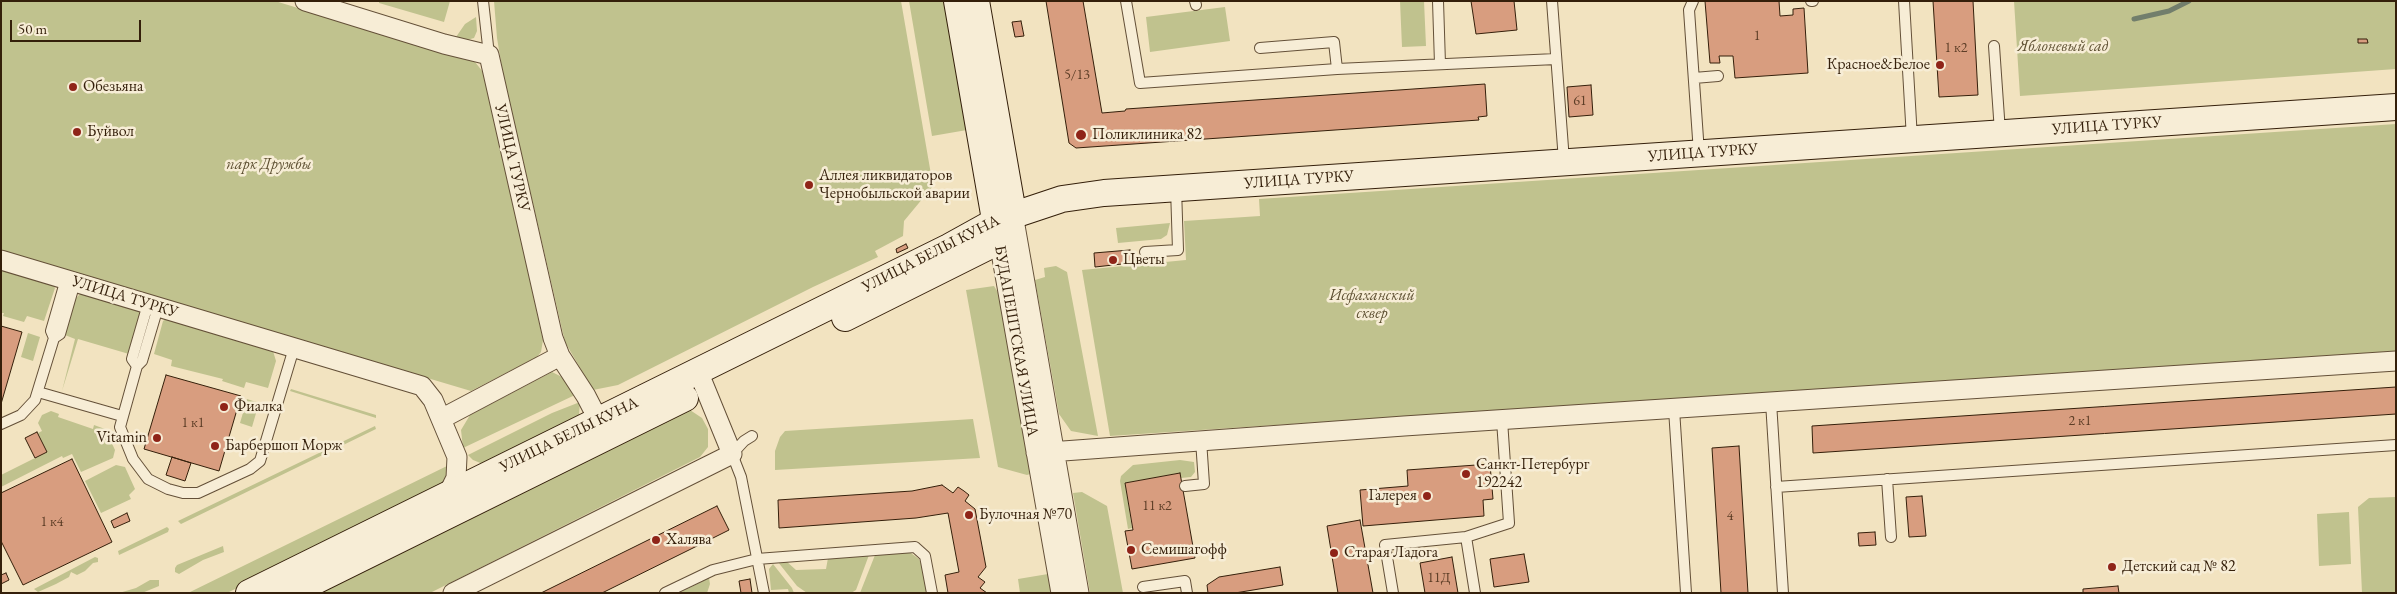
<!DOCTYPE html>
<meta charset="utf-8">
<style>
body{margin:0}
#map{position:relative;width:2397px;height:594px;overflow:hidden;background:#f2e3c0;font-family:"EB Garamond",serif}
canvas{display:block}
.frame{position:absolute;inset:0;border:2px solid #341f0a;pointer-events:none}
.scale{position:absolute;left:10px;top:20px;width:131px;height:22px;box-sizing:border-box;border:2px solid #341f0a;border-top:0;padding-left:6px;font-size:15px;line-height:18px;white-space:nowrap;color:#341f0a;-webkit-text-stroke:4px #f7edd6;paint-order:stroke}
</style>
<div id="map">
<canvas width="2397" height="594"></canvas>
<div class="frame"></div>
<div class="scale">50 m</div>
</div>
<script>
const ctx = document.querySelector('canvas').getContext('2d');
ctx.lineJoin = 'round';
function paint(path, color) { ctx.fillStyle = color; ctx.fill(path, 'evenodd'); }
const toPath = rows => new Path2D(rows.map(r => 'M' + r).join(''));
function strokePath(path, color, width, dash) { ctx.strokeStyle = color; ctx.lineWidth = width; ctx.lineCap = dash ? 'butt' : 'round'; ctx.setLineDash(dash || []); ctx.stroke(path); }
function label(font, color, halo, rows, align = 'center') {
  ctx.font = font + ' "EB Garamond",serif'; ctx.lineWidth = 5; ctx.setLineDash([]); ctx.textBaseline = 'middle'; ctx.strokeStyle = halo; ctx.fillStyle = color; for (const [text, x, y, turn = 0] of rows) {
    ctx.save(); ctx.translate(x, y); ctx.rotate((+turn || 0) * Math.PI / 180); ctx.textAlign = isNaN(turn) ? turn : align; if (halo) ctx.strokeText(text, 0, 0); ctx.fillText(text, 0, 0); ctx.restore();
  }
}
const green = toPath([
 [1,1,275,1,475,62,483,72,502,155,543,340,541,352,537,357,471,391,1,251],
 [379,1,450,1,444,22,379,3],
 [494,1,901,1,933,186,904,221,903,236,875,251,878,257,813,287,618,385,593,390,565,342,503,74,497,38],
 [909,1,945,1,967,130,932,136],
 [1400,1,1424,1,1426,46,1402,47],
 [2014,1,2396,1,2396,69,2020,96],
 [1225,7,1230,41,1150,52,1146,17],
 [476,17,477,31,474,38,467,40,456,37,465,24],
 [2396,124,2396,351,1110,436,1082,270,1186,260,1184,221,1260,216,1259,199],
 [1170,223,1167,235,1161,239,1118,243,1116,228],
 [1056,266,1067,272,1098,436,1071,431,1059,414,1035,280,1045,277,1044,268],
 [1,269,53,285,55,288,44,321,27,316,24,322,3,316,4,313,1,313],
 [994,286,999,294,1030,474,1027,475,998,467,966,290],
 [81,293,139,311,140,316,129,354,78,339,62,391,75,339,65,335,75,299],
 [166,319,273,351,276,361,268,388,246,382,244,388,222,381,223,379,171,366,172,360,154,354,163,321],
 [28,333,40,337,33,361,21,357],
 [552,372,564,378,575,395,463,448,461,430,470,415],
 [291,389,376,415,376,418,290,391],
 [247,399,259,403,252,427,240,423],
 [580,402,579,415,483,464,473,460,468,455,552,413],
 [690,410,702,418,708,429,708,447,700,457,430,593,313,593],
 [51,411,59,414,58,417,93,429,94,425,105,429,115,450,113,458,81,472,72,454,63,458,62,456,1,487,1,475,47,452,38,433,42,431,38,423,42,415],
 [973,419,980,458,775,470,775,451,780,437,785,431],
 [375,426,376,429,181,524,178,521],
 [1180,460,1194,462,1195,472,1191,477,1181,478,1179,473,1125,483,1132,528,1128,529,1120,481,1121,476,1133,465],
 [116,465,125,467,135,489,129,495,131,499,101,513,85,481],
 [449,465,449,473,444,482,437,489,227,593,188,593],
 [1082,492,1107,506,1123,593,1090,593,1073,493],
 [2396,497,2396,593,2362,593,2358,507,2369,498],
 [2349,512,2351,564,2319,566,2317,514],
 [167,527,169,529,168,532,119,555,118,551],
 [223,546,224,552,203,560,179,574,175,572,175,568,177,565],
 [908,551,919,559,923,568,927,589,925,593,860,593,875,555],
 [869,555,856,590,851,593,807,593,797,586,778,562,786,561,796,570,826,569,828,558],
 [95,557,98,558,98,562,93,563,85,571,77,575,71,572,69,577,56,584,38,592,34,589],
 [773,564,792,588,794,593,789,593,788,589,771,590,769,569],
 [1048,574,1052,593,1020,593,1018,579],
 [709,578,710,584,707,593,679,593],
 [150,580,159,580,159,586,142,593,119,593,136,588]
]);
const stream = toPath([
 [2134,19,2169,11,2189,1]
]);
const building = toPath([
 [1046,1,1083,1,1102,113,1125,111,1126,109,1485,84,1487,116,1478,117,1479,120,1076,148,1069,143,1046,1],
 [1471,1,1514,1,1517,30,1476,34,1471,1],
 [1705,1,1779,1,1780,16,1793,15,1793,9,1804,8,1808,73,1735,78,1733,56,1719,56,1720,63,1710,63,1705,1],
 [1933,1,1973,1,1978,95,1939,97,1933,1],
 [1021,21,1024,36,1015,37,1012,22,1021,21],
 [2358,39,2367,39,2368,43,2358,43,2358,39],
 [1591,85,1593,115,1569,117,1567,87,1591,85],
 [906,244,908,248,897,253,896,249,906,244],
 [1130,250,1131,263,1095,267,1094,253,1130,250],
 [1,326,22,332,1,404,1,326],
 [166,375,241,396,219,471,144,449,166,375],
 [2396,387,2396,414,1813,453,1812,426,2396,387],
 [37,432,47,452,35,458,25,438,37,432],
 [1739,446,1748,593,1721,593,1712,448,1739,446],
 [172,457,191,463,185,481,166,475,172,457],
 [72,459,112,542,23,585,1,541,1,493,72,459],
 [1490,464,1493,499,1483,500,1484,516,1363,526,1360,490,1408,486,1407,470,1490,464],
 [1180,473,1195,558,1132,569,1125,531,1133,530,1125,483,1180,473],
 [942,485,953,493,958,487,964,491,969,495,965,501,975,509,986,567,978,577,985,582,980,588,987,593,948,593,945,575,959,572,948,513,916,518,779,528,778,500,912,491,942,485],
 [1922,496,1926,536,1909,537,1906,497,1922,496],
 [717,506,729,530,695,547,602,593,541,593,717,506],
 [127,513,130,521,114,528,111,521,127,513],
 [1360,520,1373,593,1338,593,1327,526,1360,520],
 [1875,532,1876,545,1859,546,1858,533,1875,532],
 [1524,554,1529,582,1494,587,1490,559,1524,554],
 [1452,557,1458,593,1425,593,1420,563,1452,557],
 [1280,567,1283,585,1235,593,1208,593,1207,585,1219,577,1280,567],
 [6,573,9,580,1,584,1,575,6,573],
 [750,579,752,593,741,593,739,581,750,579],
 [2118,586,2119,593,2083,593,2083,589,2118,586]
]);
const lane = toPath([
 [483,1,489,55],
 [1126,1,1140,83,1337,69,1556,59],
 [1195,1,1196,5],
 [1438,1,1440,64],
 [1552,1,1564,161],
 [1693,1,1689,10,1699,153],
 [1811,1,1813,1],
 [1904,1,1912,139],
 [1994,46,2000,132],
 [1260,48,1334,42,1337,69],
 [1694,78,1718,76],
 [1145,252,1178,250,1176,188],
 [66,279,51,331,54,338,60,334,75,282],
 [148,304,132,359,137,366,142,361,158,307],
 [137,366,120,427,133,459,148,479,168,489,183,493,198,493,250,469,260,461,294,348],
 [38,392,122,416],
 [1771,402,1783,593],
 [1674,409,1686,593],
 [1,424,21,415,35,400,54,338],
 [752,436,744,441,732,454,741,477,764,593],
 [1887,479,1891,537],
 [1185,486,1204,484,1201,440],
 [1776,487,2396,445],
 [1466,537,1509,523,1502,420],
 [1143,587,1185,581,1187,593],
 [665,593,713,570,757,559,915,547,925,556,932,593],
 [1393,593,1385,545,1466,537,1475,593]
]);
const street = toPath([
 [305,1,444,44,489,55,553,338,560,356,586,396,604,431],
 [1013,214,1079,593],
 [999,241,1061,593],
 [1,260,422,386,433,400,457,457,456,478,448,494],
 [441,419,560,356],
 [1036,453,1404,426,2396,361],
 [453,593,732,454,698,371]
]);
const secondary = toPath([
 [957,1,998,237],
 [976,1,1013,213],
 [845,318,999,241,1013,214],
 [249,593,949,247,996,221,1062,199,1104,193,2396,107],
 [291,593,685,398]
]);
const markers = [
 [1940,65,5,"#8f2418"],
 [73,87,5,"#8f2418"],
 [77,132,5,"#8f2418"],
 [1081,135,6,"#8f2418"],
 [809,185,5,"#8f2418"],
 [1113,260,5,"#8f2418"],
 [224,407,5,"#8f2418"],
 [157,438,5,"#8f2418"],
 [215,446,5,"#8f2418"],
 [1466,474,5,"#8f2418"],
 [1427,496,5,"#8f2418"],
 [969,515,5,"#8f2418"],
 [656,540,5,"#8f2418"],
 [1131,550,5,"#8f2418"],
 [1334,553,5,"#8f2418"],
 [2112,567,5,"#8f2418"]
];
const numberNames = [
 ["1",1757,36],
 ["1 к2",1956,48],
 ["5/13",1077,75],
 ["61",1580,101],
 ["2 к1",2080,421],
 ["1 к1",193,423],
 ["11 к2",1157,506],
 ["4",1730,516],
 ["1 к4",52,522],
 ["11Д",1439,578]
];
const parkNames = [
 ["Яблоневый сад",2063,47],
 ["парк Дружбы",269,165],
 ["Исфаханский",1372,296],
 ["сквер",1372,314]
];
const poiNames = [
 ["Красное&Белое",1930,65,"right"],
 ["Обезьяна",83,87],
 ["Буйвол",87,132],
 ["Поликлиника 82",1092,135],
 ["Аллея ликвидаторов",819,176],
 ["Чернобыльской аварии",819,194],
 ["Цветы",1123,260],
 ["Фиалка",234,407],
 ["Vitamin",147,438,"right"],
 ["Барбершоп Морж",225,446],
 ["Санкт-Петербург",1476,465],
 ["192242",1476,483],
 ["Галерея",1417,496,"right"],
 ["Булочная №70",979,515],
 ["Халява",666,540],
 ["Семишагофф",1141,550],
 ["Старая Ладога",1344,553],
 ["Детский сад № 82",2122,567]
];
const streetNames = [
 ["УЛИЦА ТУРКУ",2107,126,-4],
 ["УЛИЦА ТУРКУ",1703,153,-4],
 ["УЛИЦА ТУРКУ",512,158,77],
 ["УЛИЦА ТУРКУ",1299,180,-4],
 ["УЛИЦА БЕЛЫ КУНА",931,254,-27],
 ["УЛИЦА ТУРКУ",125,297,17],
 ["БУДАПЕШТСКАЯ УЛИЦА",1016,341,80],
 ["УЛИЦА БЕЛЫ КУНА",569,435,-26]
];
paint(green, '#c0c28e');
strokePath(stream, '#727e6c', 5);
paint(building, '#d89d7f');
strokePath(building, '#341f0a', 1);
strokePath(lane, '#645038', 12);
strokePath(street, '#645038', 21);
strokePath(secondary, '#341f0a', 28);
strokePath(lane, '#f7edd6', 10);
strokePath(street, '#f7edd6', 19);
strokePath(secondary, '#f7edd6', 26);
for (const [x, y, r, color] of markers) { const dot = new Path2D(); dot.arc(x, y, r, 0, 2 * Math.PI); ctx.fillStyle = color; ctx.fill(dot); strokePath(dot, '#f7edd6', 2); }
label('14px', '#5d3e27', null, numberNames);
label('italic 16px', '#5e5032', '#f7edd6', parkNames);
label('16px', '#341f0a', '#f7edd6', poiNames, 'left');
label('16px', '#341f0a', '#f7edd6', streetNames);
</script>
